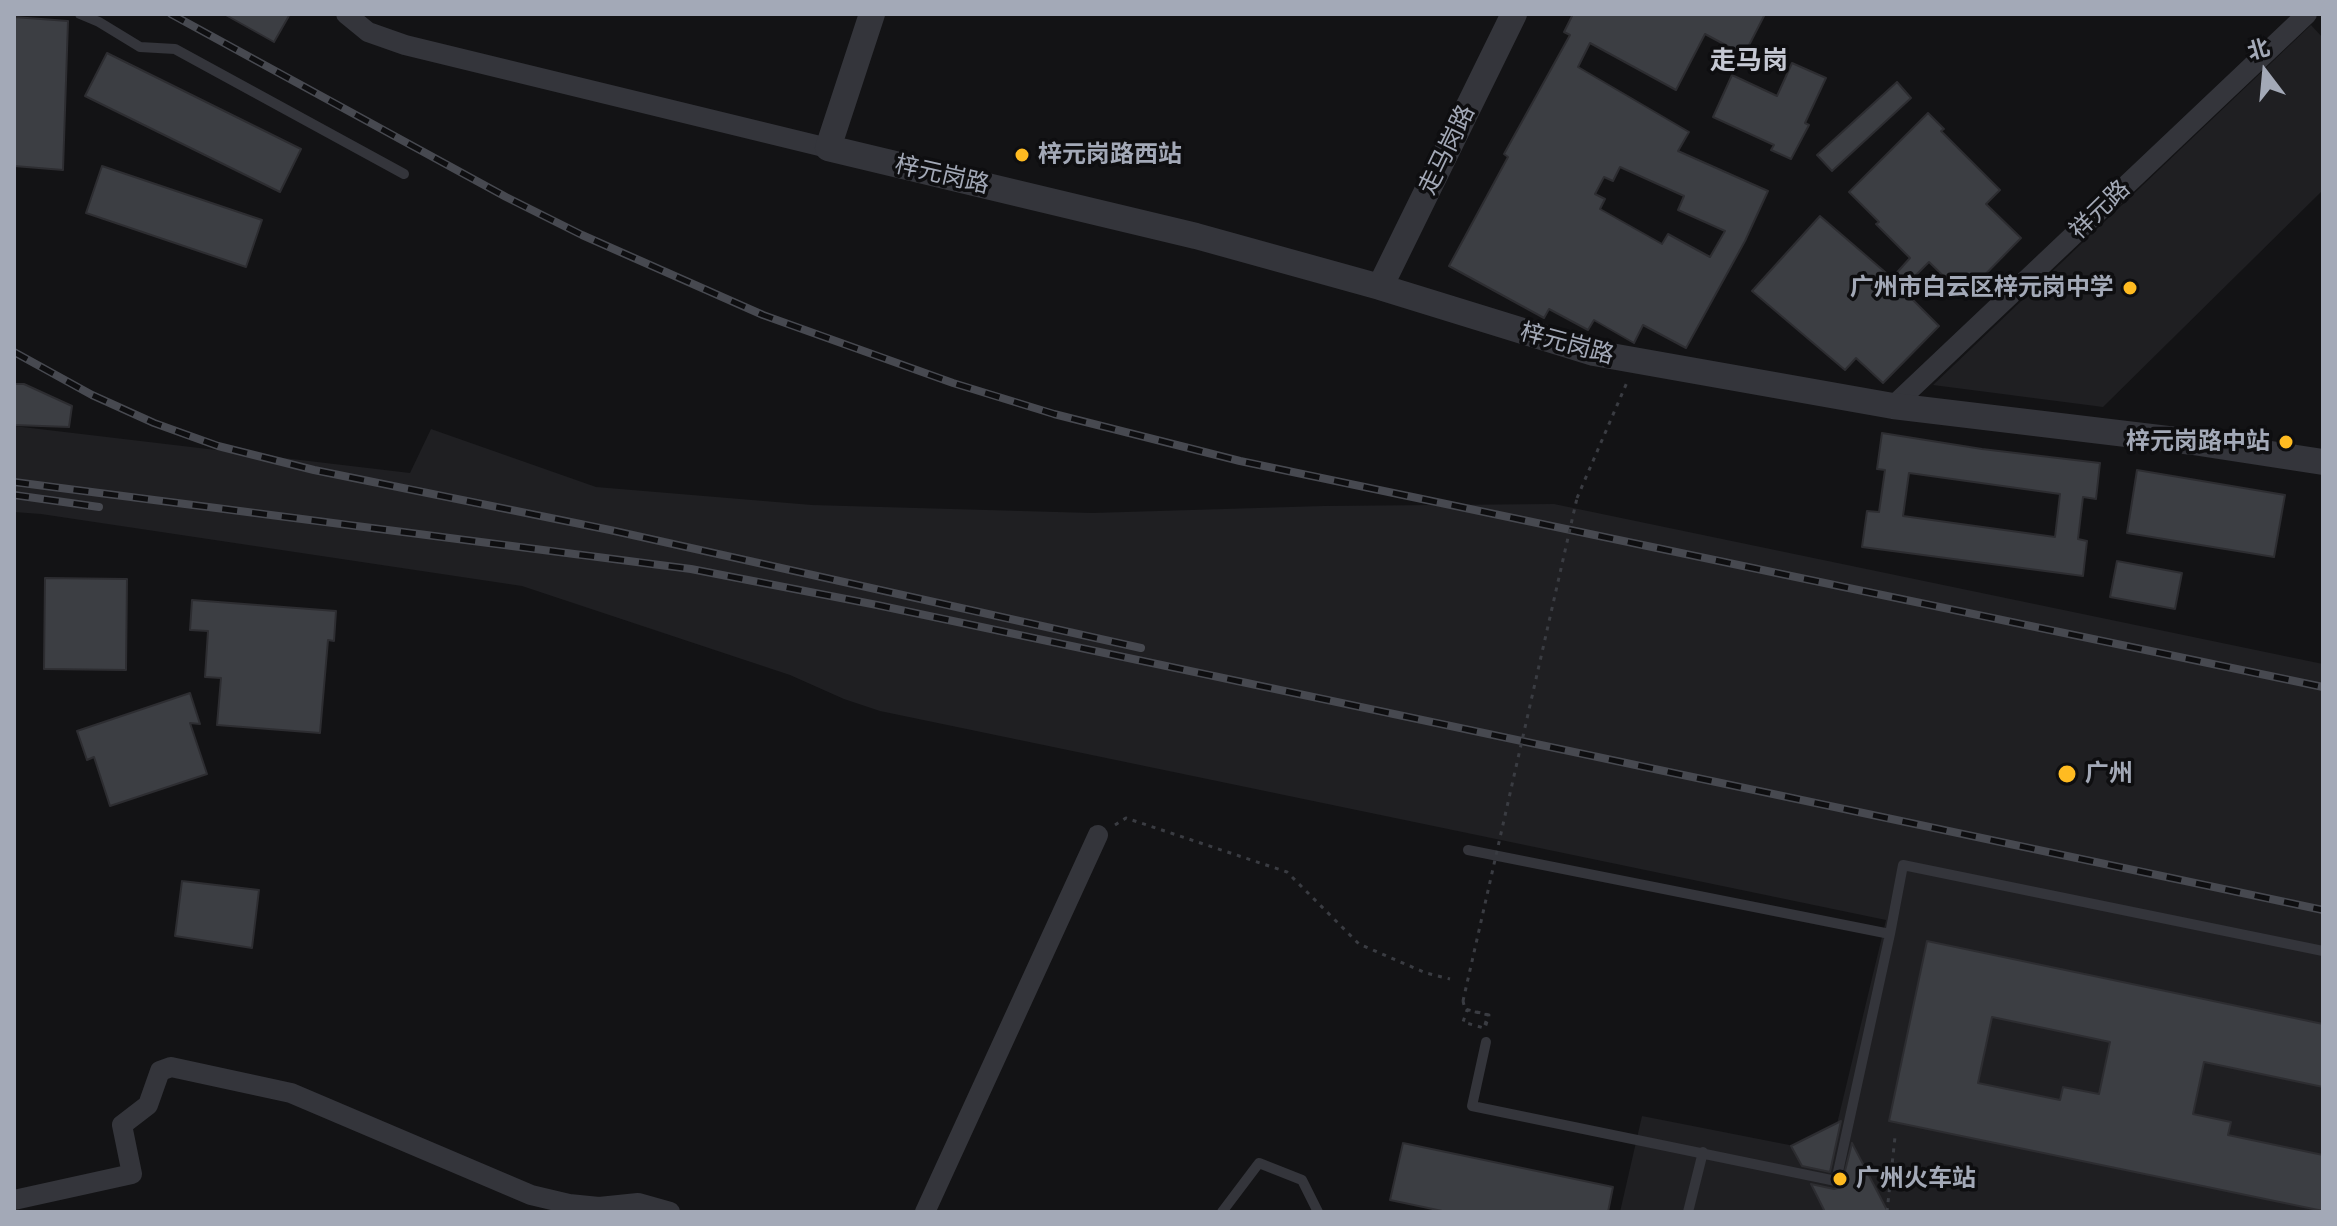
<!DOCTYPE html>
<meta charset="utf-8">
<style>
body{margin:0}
#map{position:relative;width:2337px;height:1226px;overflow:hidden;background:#131315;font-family:Mulish,"Noto Sans SC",sans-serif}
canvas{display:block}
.frame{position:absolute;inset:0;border:16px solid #a3a9b7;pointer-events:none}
.north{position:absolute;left:2225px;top:32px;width:80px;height:80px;-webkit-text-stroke:6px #0e0e10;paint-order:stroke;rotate:344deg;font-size:22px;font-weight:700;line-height:32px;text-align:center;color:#a3a9b7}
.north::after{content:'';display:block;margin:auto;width:28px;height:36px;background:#a3a9b7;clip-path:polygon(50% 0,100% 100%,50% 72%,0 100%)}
</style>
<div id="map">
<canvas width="2337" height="1226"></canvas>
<div class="frame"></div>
<div class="north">北</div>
</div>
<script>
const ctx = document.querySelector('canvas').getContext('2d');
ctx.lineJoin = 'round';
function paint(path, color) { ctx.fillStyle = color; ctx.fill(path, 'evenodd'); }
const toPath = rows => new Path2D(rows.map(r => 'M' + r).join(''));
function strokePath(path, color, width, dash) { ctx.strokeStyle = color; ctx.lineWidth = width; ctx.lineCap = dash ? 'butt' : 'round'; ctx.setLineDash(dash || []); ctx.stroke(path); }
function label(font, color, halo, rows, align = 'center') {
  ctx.font = font + ' Mulish,"Noto Sans SC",sans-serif'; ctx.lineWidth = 7; ctx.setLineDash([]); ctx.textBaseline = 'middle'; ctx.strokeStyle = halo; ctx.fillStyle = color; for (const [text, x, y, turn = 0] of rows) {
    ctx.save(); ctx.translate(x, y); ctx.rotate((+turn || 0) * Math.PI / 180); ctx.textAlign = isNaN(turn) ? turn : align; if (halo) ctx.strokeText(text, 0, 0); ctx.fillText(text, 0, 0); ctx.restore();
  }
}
const built = toPath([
 [2311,25,2323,38,2323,190,2103,407,1933,385],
 [14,426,410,473,431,429,596,487,812,505,1092,513,1323,506,1554,504,2323,664,2323,1212,1620,1212,1642,1116,1830,1153,1886,920,880,711,844,699,790,675,522,586,41,514,14,512]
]);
const building = toPath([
 [224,14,290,14,274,42,224,14],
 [1573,14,1765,14,1744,55,1705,34,1676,90,1590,43,1578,67,1689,132,1678,151,1768,191,1745,241,1686,348,1643,325,1634,343,1594,320,1588,330,1549,309,1544,318,1449,266,1508,157,1504,154,1570,35,1564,32,1573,14],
 [1620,167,1684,196,1678,210,1725,231,1710,257,1668,234,1662,244,1600,209,1605,199,1595,194,1604,177,1613,181,1620,167],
 [14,17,68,21,63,170,14,166,14,17],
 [107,53,301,149,280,192,85,96,107,53],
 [1792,63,1826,78,1805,123,1809,125,1791,159,1771,150,1774,145,1713,117,1732,75,1777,96,1792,63],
 [1897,82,1911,98,1832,171,1817,155,1897,82],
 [1928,113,1944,129,1941,131,2000,190,1986,204,2021,238,1964,296,1929,262,1904,287,1913,295,1911,298,1939,326,1883,383,1856,358,1845,370,1752,291,1820,216,1892,278,1910,258,1876,224,1879,222,1849,192,1928,113],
 [102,166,262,220,246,267,86,213,102,166],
 [14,384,24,384,72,406,69,427,14,425,14,384],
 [1882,433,1982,449,2100,463,2096,499,2083,497,2078,539,2087,541,2083,576,1862,547,1867,511,1879,512,1885,470,1877,469,1882,433],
 [1909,473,2060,494,2055,537,1903,516,1909,473],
 [2137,470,2285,495,2274,557,2127,533,2137,470],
 [2117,561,2182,573,2175,609,2110,597,2117,561],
 [45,578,127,579,126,670,44,669,45,578],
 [192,600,336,611,334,641,328,640,320,733,217,725,221,678,205,677,208,631,190,630,192,600],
 [190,693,200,724,190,723,207,774,110,806,94,757,87,760,77,731,190,693],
 [182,881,259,890,252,948,175,936,182,881],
 [1927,941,2323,1024,2323,1087,2204,1062,2193,1114,2231,1122,2228,1135,2323,1155,2323,1211,1889,1121,1927,941],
 [1992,1017,2110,1042,2099,1094,2063,1087,2060,1100,1978,1083,1992,1017],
 [1841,1121,1830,1172,1802,1166,1791,1146,1841,1121],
 [1403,1143,1613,1187,1608,1212,1447,1212,1390,1200,1403,1143],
 [1852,1143,1888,1212,1825,1212,1811,1184,1834,1189,1841,1187,1852,1143]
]);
const path = toPath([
 [1577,498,1628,380],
 [1115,825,1126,818,1287,872,1359,944,1426,973,1450,979],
 [1463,1001,1465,1009,1489,1015,1485,1028,1484,1028,1463,1022,1467,1010,1488,1015,1484,1028,1485,1030],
 [1887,1212,1895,1137]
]);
const service = toPath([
 [80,14,99,22,140,47,175,49,404,174],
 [1468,850,1890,934,1836,1181,1472,1106,1486,1042],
 [1890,934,1903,865,2323,951],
 [1222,1212,1259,1163,1302,1180,1318,1212],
 [1688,1212,1703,1152]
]);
const minor = toPath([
 [346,14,368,32,405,45,828,148],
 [1893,406,2307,14],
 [14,1200,132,1174,122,1125,148,1105,160,1071,171,1067,291,1093,531,1195,569,1204,599,1207,638,1203,670,1212],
 [925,1212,1098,835]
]);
const tertiary = toPath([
 [872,14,828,148,1196,236,1380,287,1594,353,1893,406,2193,442,2323,462],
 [1380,287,1514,14]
]);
const rail = toPath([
 [171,14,506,197,582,235,763,315,953,383,1054,414,1240,461,2323,687],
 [14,352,92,395,154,423,218,446,314,470,610,530,1141,648],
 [14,482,691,569,877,605,2323,910],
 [14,495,99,507]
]);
const pathBridge = toPath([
 [1463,1001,1577,498]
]);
const markers = [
 [1022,155,8,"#ffbb21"],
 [2130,288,8,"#ffbb21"],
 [2286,442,8,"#ffbb21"],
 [2067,774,10,"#ffbb21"],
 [1840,1179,8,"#ffbb21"]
];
const streetNames = [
 ["走马岗路",1447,150,-64],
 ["梓元岗路",942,175,13],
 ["祥元路",2100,210,-44],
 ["梓元岗路",1567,344,15]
];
const poiNames = [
 ["梓元岗路西站",1038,155],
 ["广州市白云区梓元岗中学",2114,288,"right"],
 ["梓元岗路中站",2270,442,"right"],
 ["广州",2085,774],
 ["广州火车站",1856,1179]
];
const neighbourhoodNames = [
 ["走马岗",1749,61]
];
paint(built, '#1f1f22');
paint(building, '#3c3e43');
strokePath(building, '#2d2d31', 2);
strokePath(path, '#3a3c42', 3, [4, 6]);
strokePath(service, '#34353b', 10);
strokePath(minor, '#34353b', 20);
strokePath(tertiary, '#34353b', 26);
strokePath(rail, '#474950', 8);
strokePath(rail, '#0e0e10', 5, [15]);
strokePath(pathBridge, '#3a3c42', 3, [4, 6]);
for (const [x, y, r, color] of markers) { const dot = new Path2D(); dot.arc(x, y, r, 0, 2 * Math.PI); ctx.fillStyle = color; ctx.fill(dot); strokePath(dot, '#0e0e10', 3); }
label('24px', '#a3a9b7', '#0e0e10', streetNames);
label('bold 24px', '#a3a9b7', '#0e0e10', poiNames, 'left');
label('bold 26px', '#c5c8d3', '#0e0e10', neighbourhoodNames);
</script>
